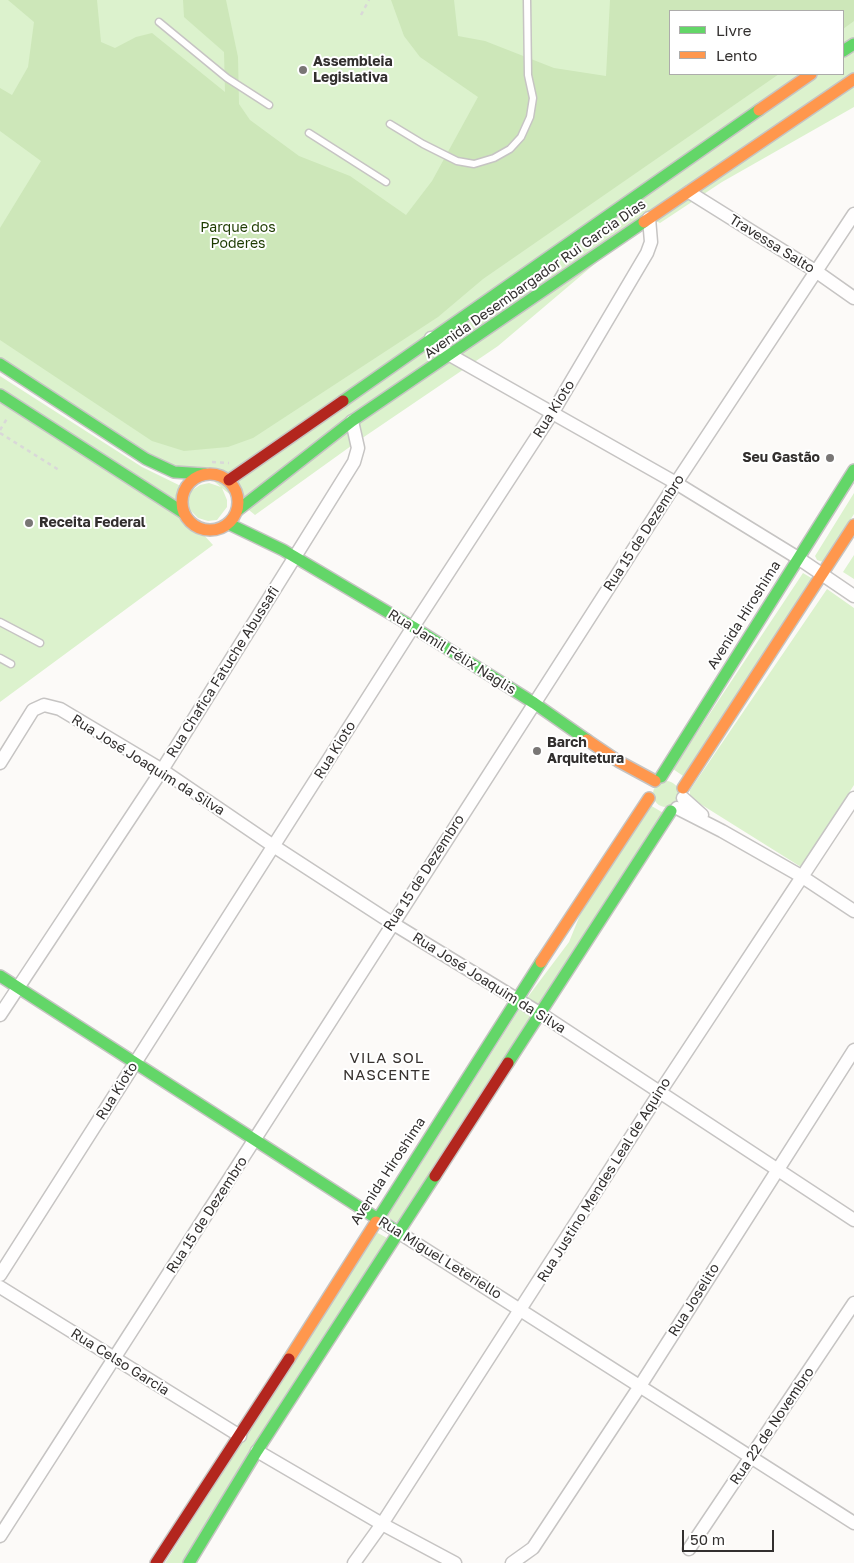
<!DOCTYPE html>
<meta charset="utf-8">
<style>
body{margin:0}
#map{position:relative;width:854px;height:1563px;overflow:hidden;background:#fcfaf8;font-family:"Golos Text",sans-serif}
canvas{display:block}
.legend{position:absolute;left:669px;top:10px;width:175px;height:65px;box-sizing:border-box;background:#fff;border:1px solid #adacab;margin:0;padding:6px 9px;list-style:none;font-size:15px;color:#322f2e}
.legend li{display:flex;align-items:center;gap:10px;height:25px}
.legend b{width:25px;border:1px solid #adacab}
.scale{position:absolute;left:682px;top:1530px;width:92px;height:22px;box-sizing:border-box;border:2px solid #322f2e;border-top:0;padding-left:6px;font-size:15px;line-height:18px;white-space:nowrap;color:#322f2e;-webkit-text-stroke:4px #fff;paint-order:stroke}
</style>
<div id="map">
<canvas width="854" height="1563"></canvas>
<ul class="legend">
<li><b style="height:6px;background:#63d668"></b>Livre</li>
<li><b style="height:6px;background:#ff974d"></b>Lento</li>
</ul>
<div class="scale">50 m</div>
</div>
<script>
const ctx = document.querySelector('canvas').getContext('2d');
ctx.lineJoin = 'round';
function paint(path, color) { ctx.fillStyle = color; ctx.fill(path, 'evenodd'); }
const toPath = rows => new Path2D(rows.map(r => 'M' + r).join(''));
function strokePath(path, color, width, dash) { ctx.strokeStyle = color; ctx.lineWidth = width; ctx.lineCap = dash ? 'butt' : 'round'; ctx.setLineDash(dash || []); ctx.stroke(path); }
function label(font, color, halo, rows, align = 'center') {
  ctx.font = font + ' "Golos Text",sans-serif'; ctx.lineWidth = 4; ctx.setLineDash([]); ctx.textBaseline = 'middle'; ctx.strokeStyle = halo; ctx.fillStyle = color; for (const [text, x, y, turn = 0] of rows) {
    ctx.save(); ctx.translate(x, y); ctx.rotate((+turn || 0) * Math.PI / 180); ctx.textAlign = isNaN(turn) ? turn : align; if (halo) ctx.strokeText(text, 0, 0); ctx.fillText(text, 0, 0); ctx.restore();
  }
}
const green = toPath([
 [0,0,854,0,854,107,722,182,660,223,649,218,498,346,358,441,255,515,222,488,227,500,227,507,217,520,208,521,198,518,191,511,0,392,0,376,142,467,191,491,200,485,209,483,221,487,205,474,174,472,0,364],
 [670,11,843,11,843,74,670,74],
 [0,395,184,513,213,545,0,702],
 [854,493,854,514,823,562,817,560,815,556],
 [854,555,854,579,843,572],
 [803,573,813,579,686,778,673,769],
 [827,589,854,608,854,785,801,867,694,800,690,795,690,790],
 '653 794a13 13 0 1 1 26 0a13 13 0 1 1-26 0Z',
 [650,805,665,814,398,1223,387,1217,524,1002,569,942,580,915],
 [376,1232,389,1239,183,1563,165,1563]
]);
const forest = toPath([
 [8,0,97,0,101,42,115,48,136,37,152,33,225,92,224,52,184,17,183,0,226,0,238,57,239,104,250,120,299,156,350,176,406,215,432,181,478,97,420,57,404,36,391,0,454,0,458,36,485,41,554,68,606,76,610,0,854,0,854,21,843,29,843,11,670,11,670,74,779,74,483,279,438,317,253,438,228,447,184,451,152,441,0,340,0,228,41,161,0,131,0,88,12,95,28,67,34,22]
]);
const path = toPath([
 [361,15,369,0],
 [0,430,8,417],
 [0,433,59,470],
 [212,462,229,463]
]);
const lane = toPath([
 [159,22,227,78,269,105],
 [390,124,423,144,457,161,474,164,494,158,510,149,521,137,530,117,533,98,528,75,527,0],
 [309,133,386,182],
 [0,622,40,643],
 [0,658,11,664]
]);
const street = toPath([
 [689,192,817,272,854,298],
 [431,338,450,355,676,483,798,558,854,596],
 [0,763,33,710,44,705,60,709,162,770,275,847,392,923,541,1014,854,1220],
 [683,798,702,815],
 [677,808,722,831,801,876,854,911],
 [0,1015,162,770,354,462,358,448,352,421],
 [398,1232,854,1523],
 [0,1275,413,627,553,412,647,253,651,242,649,218],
 [0,1287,240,1436],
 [257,1451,382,1524,455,1563],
 [0,1536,676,483,854,214],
 [689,1549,854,1303],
 [354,1563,382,1524,660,1092,854,798],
 [512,1563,533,1548,640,1386,854,1050]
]);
const fast = toPath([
 [843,51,854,44],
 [0,364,146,459,174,472,205,474],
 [0,395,184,513],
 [343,401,759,110],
 [238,510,352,421,644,222],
 [229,524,283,550,413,627,534,703,587,740],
 [661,777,854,470],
 [0,976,398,1232],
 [508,1063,671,811],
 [376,1222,541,962],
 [189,1563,257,1451,435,1176]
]);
const slow = toPath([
 [759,110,811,74],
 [644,222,854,79],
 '182 502a28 28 0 1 1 56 0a28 28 0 1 1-56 0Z',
 [587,740,618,761,655,781],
 [683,788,854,525],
 [541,962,649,798],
 [289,1359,376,1222]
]);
const jam = toPath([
 [229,480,343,401],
 [435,1176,508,1063],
 [156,1563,289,1359]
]);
const markers = [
 [303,70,5,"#797675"],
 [830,458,5,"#797675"],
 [29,523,5,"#797675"],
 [537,751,5,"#797675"]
];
const poiNames = [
 ["Assembleia",313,62],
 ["Legislativa",313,78],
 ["Seu Gastão",820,458,"right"],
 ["Receita Federal",39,523],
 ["Barch",547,743],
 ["Arquitetura",547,759]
];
const parkNames = [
 ["Parque dos",238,228],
 ["Poderes",238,244]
];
const streetNames = [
 ["Travessa Salto",772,244,32],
 ["Avenida Desembargador Rui Garcia Dias",535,279,-35],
 ["Rua Kioto",554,409,-58],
 ["Rua 15 de Dezembro",644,533,-57],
 ["Avenida Hiroshima",744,615,-58],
 ["Rua Jamil Félix Naglis",452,652,32],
 ["Rua Chafica Fatuche Abussafi",223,672,-58],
 ["Rua Kioto",335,750,-58],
 ["Rua José Joaquim da Silva",148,765,32],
 ["Rua 15 de Dezembro",424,873,-57],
 ["Rua José Joaquim da Silva",489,983,32],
 ["Rua Kioto",117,1091,-58],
 ["Avenida Hiroshima",388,1171,-57],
 ["Rua Justino Mendes Leal de Aquino",604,1180,-58],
 ["Rua 15 de Dezembro",207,1215,-57],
 ["Rua Miguel Leteriello",440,1258,32],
 ["Rua Joselito",694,1300,-58],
 ["Rua Celso Garcia",120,1362,32],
 ["Rua 22 de Novembro",772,1426,-56]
];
const neighbourhoodNames = [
 ["VILA SOL",387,1058],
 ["NASCENTE",387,1075]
];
paint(green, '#dcf2cd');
paint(forest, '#cde7b9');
strokePath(lane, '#c6c4c3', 9);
strokePath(street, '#c6c4c3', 15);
strokePath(fast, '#c6c4c3', 14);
strokePath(slow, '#c6c4c3', 14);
strokePath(jam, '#c6c4c3', 14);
strokePath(path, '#d9d8d8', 2.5, [4, 4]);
strokePath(lane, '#fffefe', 6);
strokePath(street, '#fffefe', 12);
strokePath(fast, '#63d668', 11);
strokePath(slow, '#ff974d', 11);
strokePath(jam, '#b3261e', 11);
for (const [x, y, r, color] of markers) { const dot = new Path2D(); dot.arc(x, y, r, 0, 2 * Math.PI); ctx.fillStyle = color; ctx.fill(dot); strokePath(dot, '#fff', 2); }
label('bold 14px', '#322f2e', '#fff', poiNames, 'left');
label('14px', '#1d3b00', '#fff', parkNames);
label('14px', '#322f2e', '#fff', streetNames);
ctx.letterSpacing = '1px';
label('15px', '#383330', '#fff', neighbourhoodNames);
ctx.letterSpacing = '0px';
</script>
